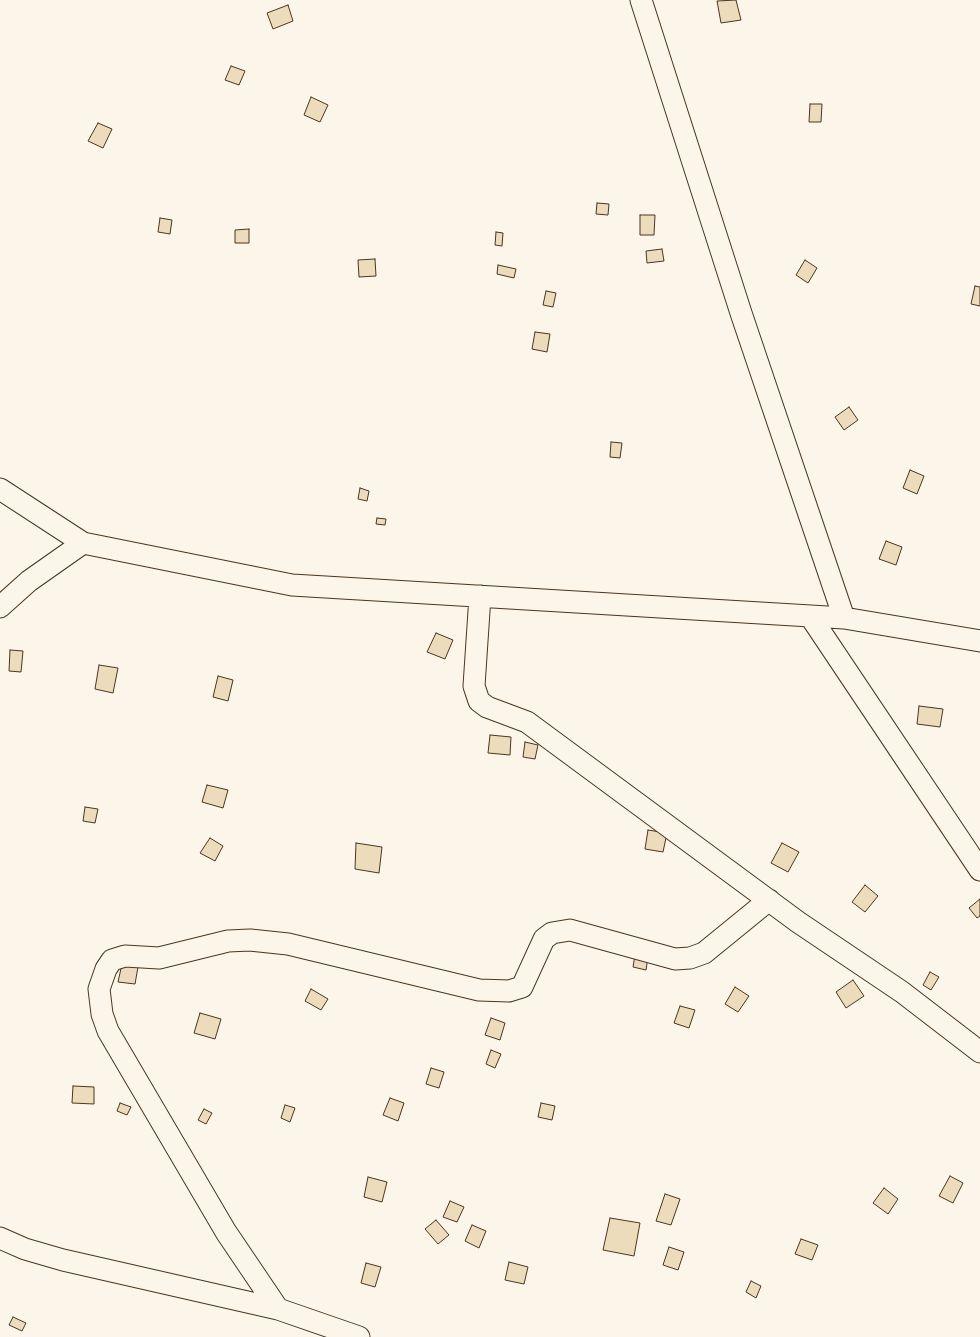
<!DOCTYPE html>
<style>
body{margin:0}
canvas{display:block;background:#fbf6e9}
</style>
<canvas width="980" height="1337"></canvas>
<script>
const ctx = document.querySelector('canvas').getContext('2d');
ctx.lineJoin = 'round';
function paint(path, color) { ctx.fillStyle = color; ctx.fill(path, 'evenodd'); }
const toPath = rows => new Path2D(rows.map(r => 'M' + r).join(''));
function strokePath(path, color, width, dash) { ctx.strokeStyle = color; ctx.lineWidth = width; ctx.lineCap = dash ? 'butt' : 'round'; ctx.setLineDash(dash || []); ctx.stroke(path); }
const building = toPath([
 [736,0,741,20,721,23,717,1,736,0],
 [288,5,293,21,273,29,267,13,288,5],
 [231,66,245,71,239,85,225,80,231,66],
 [311,97,328,105,320,122,304,115,311,97],
 [810,104,822,104,821,122,809,122,810,104],
 [98,123,112,129,103,148,88,141,98,123],
 [597,203,609,204,608,215,596,214,597,203],
 [640,215,655,215,654,235,640,235,640,215],
 [160,218,172,220,170,234,158,232,160,218],
 [249,229,249,243,235,243,235,230,249,229],
 [496,232,503,233,502,246,495,245,496,232],
 [662,249,664,261,647,263,646,251,662,249],
 [375,259,376,276,359,277,358,260,375,259],
 [805,260,817,268,808,283,796,275,805,260],
 [498,265,516,269,514,278,497,274,498,265],
 [975,286,980,287,980,306,971,304,975,286],
 [546,291,556,293,553,307,543,305,546,291],
 [535,332,550,334,547,352,532,349,535,332],
 [849,407,858,420,844,430,835,417,849,407],
 [611,442,622,443,620,458,610,457,611,442],
 [910,470,924,476,917,494,903,488,910,470],
 [360,488,369,491,367,501,358,499,360,488],
 [377,518,386,519,385,525,376,524,377,518],
 [886,541,902,547,896,565,879,559,886,541],
 [436,633,453,640,445,659,427,652,436,633],
 [10,650,23,651,21,672,9,671,10,650],
 [99,665,118,668,113,693,95,689,99,665],
 [218,676,233,680,228,701,213,697,218,676],
 [919,706,943,709,940,727,917,724,919,706],
 [490,735,511,737,510,755,488,753,490,735],
 [525,742,538,745,535,759,523,757,525,742],
 [207,785,228,790,223,808,202,802,207,785],
 [85,807,98,809,95,823,83,821,85,807],
 [648,830,667,833,663,852,645,849,648,830],
 [210,838,223,846,215,861,200,853,210,838],
 [356,843,382,847,379,873,355,869,356,843],
 [782,843,799,852,788,872,771,863,782,843],
 [865,885,878,896,865,912,852,902,865,885],
 [980,899,980,916,977,918,969,908,980,899],
 [635,955,648,957,646,970,633,967,635,955],
 [122,964,138,967,135,984,118,982,122,964],
 [930,972,939,977,931,990,923,985,930,972],
 [853,980,864,996,846,1008,836,992,853,980],
 [735,987,749,996,738,1012,725,1004,735,987],
 [311,989,328,999,321,1010,305,1001,311,989],
 [680,1006,695,1010,689,1028,674,1023,680,1006],
 [200,1013,221,1019,215,1039,194,1033,200,1013],
 [491,1018,505,1023,500,1040,485,1035,491,1018],
 [491,1050,501,1054,495,1068,486,1064,491,1050],
 [431,1068,444,1072,439,1088,426,1084,431,1068],
 [73,1086,94,1087,94,1104,72,1103,73,1086],
 [390,1098,404,1103,398,1121,383,1115,390,1098],
 [120,1103,131,1107,127,1115,117,1111,120,1103],
 [541,1103,555,1106,552,1120,538,1117,541,1103],
 [285,1105,295,1108,290,1122,281,1118,285,1105],
 [204,1109,212,1113,206,1124,198,1120,204,1109],
 [950,1176,963,1183,953,1203,939,1196,950,1176],
 [368,1177,387,1182,382,1202,364,1197,368,1177],
 [884,1188,898,1199,888,1214,873,1203,884,1188],
 [665,1194,680,1199,671,1225,656,1221,665,1194],
 [450,1201,464,1207,457,1222,443,1217,450,1201],
 [610,1218,640,1223,634,1256,603,1250,610,1218],
 [436,1220,449,1235,438,1244,425,1229,436,1220],
 [472,1225,486,1231,479,1248,465,1241,472,1225],
 [801,1239,818,1245,812,1260,795,1254,801,1239],
 [669,1247,684,1252,678,1270,663,1265,669,1247],
 [509,1262,528,1267,524,1284,505,1280,509,1262],
 [366,1263,381,1267,375,1287,361,1283,366,1263],
 [751,1281,761,1286,756,1298,746,1292,751,1281],
 [13,1317,26,1323,22,1331,9,1325,13,1317]
]);
const street = toPath([
 [641,0,741,313,844,618],
 [0,489,83,543,292,585,844,618,980,641],
 [480,596,474,686,479,701,487,707,527,722,798,922,902,992,980,1052],
 [0,607,29,581,83,543],
 [810,616,980,870],
 [0,1238,25,1249,63,1260,278,1309,359,1337],
 [278,1309,226,1232,108,1031,102,1014,99,989,106,969,112,960,125,956,159,958,228,941,250,940,288,944,479,990,509,991,522,987,544,939,552,933,570,930,675,959,690,958,704,953,769,900]
]);
paint(building, '#ecdcbc');
strokePath(building, '#4a3520', 1);
strokePath(street, '#4a3520', 23);
strokePath(street, '#fbf6e9', 21);
</script>
